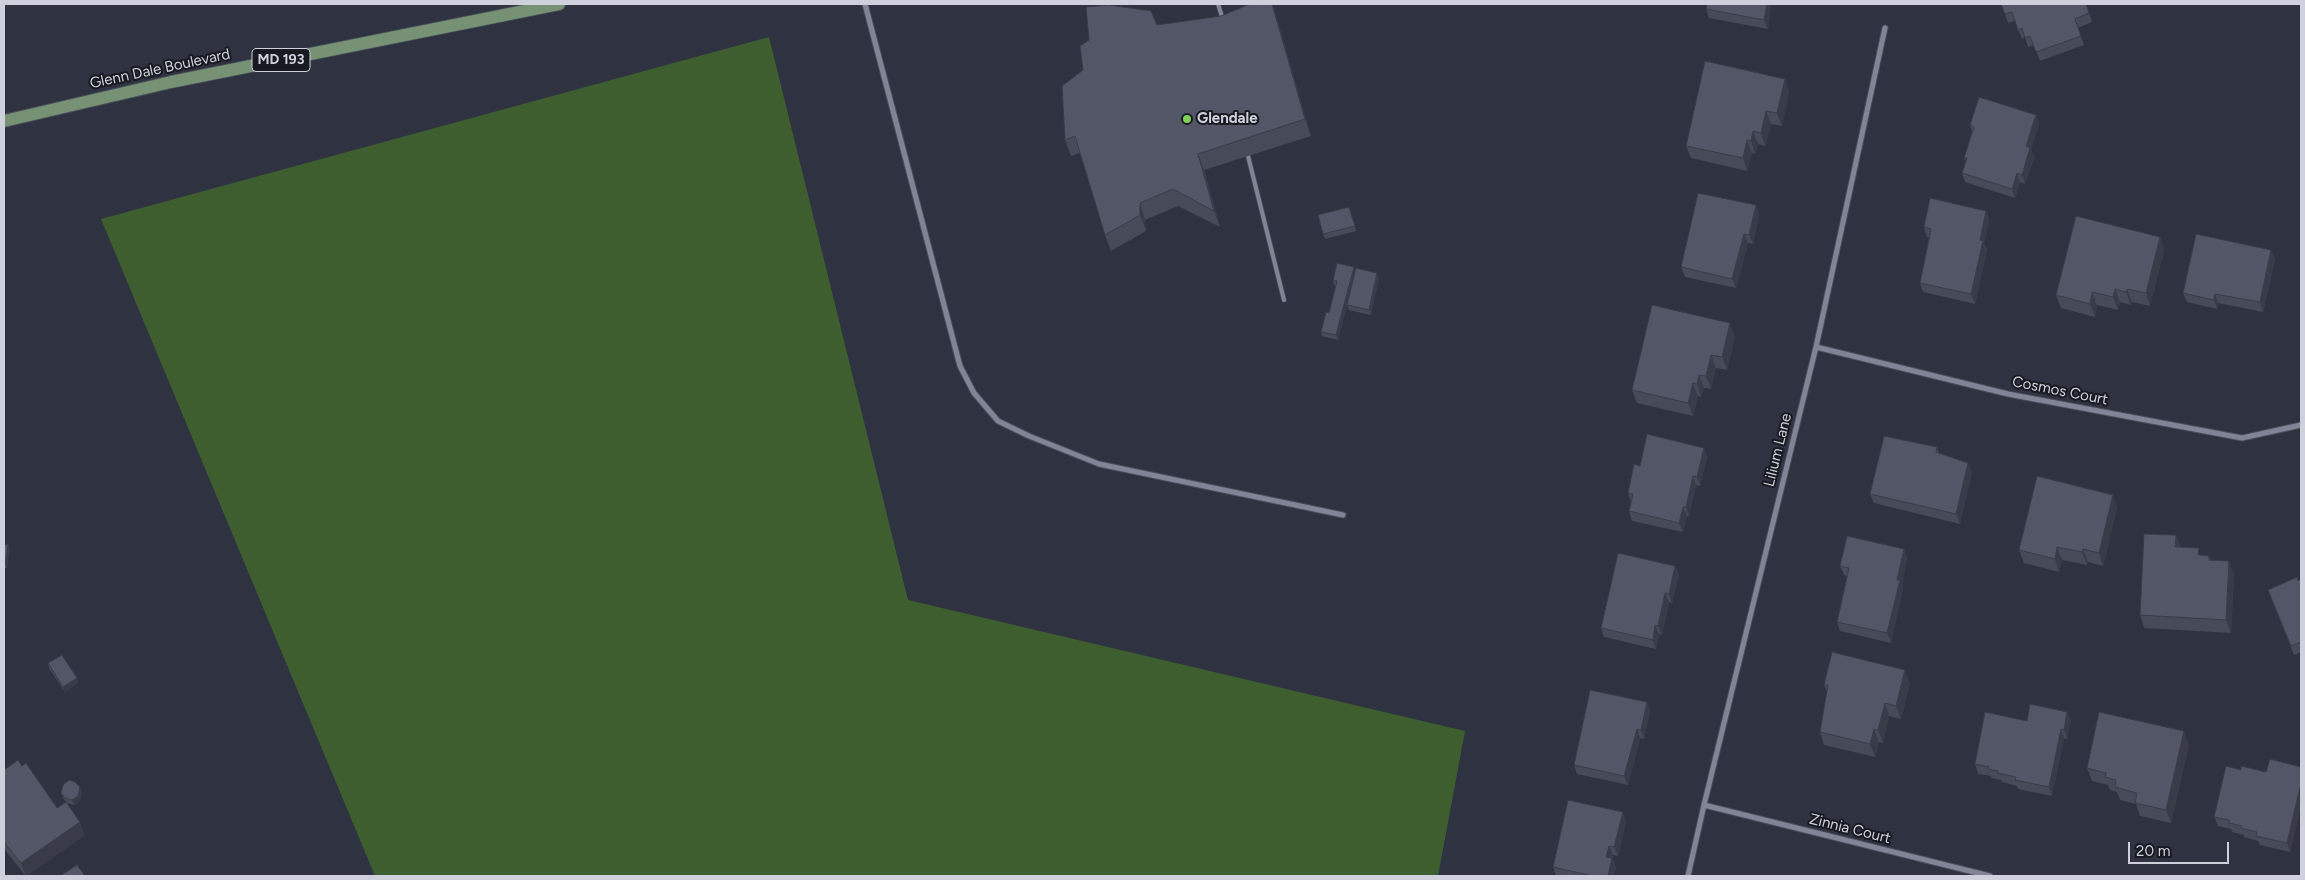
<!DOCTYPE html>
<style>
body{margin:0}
#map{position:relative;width:2305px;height:880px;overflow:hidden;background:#2e3241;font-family:Figtree,sans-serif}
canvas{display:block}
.frame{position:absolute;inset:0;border:5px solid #ced1db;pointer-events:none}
.scale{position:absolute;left:2128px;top:842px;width:101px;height:22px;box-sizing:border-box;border:2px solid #ced1db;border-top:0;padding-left:6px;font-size:15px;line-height:18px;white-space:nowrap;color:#ced1db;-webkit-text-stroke:4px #181a21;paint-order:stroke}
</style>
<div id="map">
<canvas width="2305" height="880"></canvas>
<div class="frame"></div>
<div class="scale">20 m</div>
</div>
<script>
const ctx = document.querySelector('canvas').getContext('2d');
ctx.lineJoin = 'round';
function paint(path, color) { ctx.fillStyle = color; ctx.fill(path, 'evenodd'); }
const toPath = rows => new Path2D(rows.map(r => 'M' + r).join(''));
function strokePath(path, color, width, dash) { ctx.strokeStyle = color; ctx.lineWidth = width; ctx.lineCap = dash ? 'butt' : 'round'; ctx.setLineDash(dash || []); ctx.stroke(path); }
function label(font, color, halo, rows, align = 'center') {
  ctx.font = font + ' Figtree,sans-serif'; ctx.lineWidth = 4; ctx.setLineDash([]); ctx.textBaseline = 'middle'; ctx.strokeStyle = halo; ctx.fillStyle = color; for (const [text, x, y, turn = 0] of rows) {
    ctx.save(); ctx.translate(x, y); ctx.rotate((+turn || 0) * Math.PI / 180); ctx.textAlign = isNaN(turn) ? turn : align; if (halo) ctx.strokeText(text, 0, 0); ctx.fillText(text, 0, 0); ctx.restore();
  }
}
const green = toPath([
 [769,37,908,600,1465,731,1438,876,375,876,101,219]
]);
const service = toPath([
 [1218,4,1223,20],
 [1248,156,1284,300]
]);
const minor = toPath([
 [865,4,960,366,974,393,998,421,1029,436,1099,464,1343,515],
 [1816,347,2008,394,2242,438,2301,425],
 [1704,805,1990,876],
 [1688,876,1704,805,1816,347,1885,28]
]);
const primary = toPath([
 [4,121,171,82,559,4]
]);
const wall = toPath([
 [1771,4,1768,29,1709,18,1706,9],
 [2001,4,2086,4,2092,22,2078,28,2084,45,2040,61,2034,45,2028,47,2025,37,2022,39,2015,21,2008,23],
 [1275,12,1311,136,1204,170,1220,227,1178,206,1145,220,1146,231,1111,251,1105,235,1080,153,1071,156,1065,140,1157,25],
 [1785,79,1789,92,1782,126,1771,124,1765,146,1758,144,1755,154,1752,153,1747,171,1691,158,1686,146],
 [2036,115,2039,124,2031,149,2034,157,2025,184,2020,182,2015,198,1965,182,1962,173,1966,162,1964,158,1972,132,1970,125],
 [1756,205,1759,215,1753,244,1748,243,1736,288,1685,277,1681,267],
 [1349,207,1356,231,1325,239,1323,234],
 [1986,211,1989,220,1984,243,1987,250,1975,304,1923,292,1920,283,1930,237,1927,237,1924,227],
 [2160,237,2164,250,2150,306,2132,302,2131,305,2120,302,2118,310,2097,305,2095,317,2061,308,2056,295],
 [2271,250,2275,260,2263,312,2218,303,2217,309,2187,302,2183,293],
 [1355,271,1379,277,1371,315,1349,310,1347,305,1351,290,1338,340,1322,336,1321,332,1329,313,1336,286,1334,285,1333,280],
 [1735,336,1727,370,1716,368,1711,389,1704,388,1701,397,1698,396,1693,416,1637,403,1632,390],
 [1937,447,1939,453,1968,463,1972,472,1960,524,1874,503,1870,494],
 [1704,448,1707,457,1700,486,1696,485,1689,516,1687,516,1683,532,1632,521,1629,511,1631,502,1628,493,1640,466],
 [2117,508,2103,566,2088,562,2087,565,2062,560,2059,572,2024,563,2019,550],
 [2176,535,2181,547,2201,555,2209,556,2211,560,2234,574,2231,633,2144,628,2140,615],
 [4,544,8,545,9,549,7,568,4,568],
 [1904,549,1907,558,1902,584,1903,589,1891,643,1840,631,1837,622,1847,576,1844,575,1840,566],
 [1675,566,1679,575,1672,603,1669,602,1662,635,1659,634,1656,649,1604,637,1601,628],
 [2301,579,2301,652,2294,655,2268,590],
 [48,663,77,678,78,683,65,692,49,668],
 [1910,683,1901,719,1889,716,1883,743,1879,742,1875,757,1824,745,1820,732,1827,692,1824,685],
 [1647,702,1650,711,1644,739,1640,738,1628,785,1577,774,1574,765],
 [2067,712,2071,721,2067,739,2064,738,2052,796,2018,789,2017,786,2002,782,2001,780,1992,778,1991,776,1978,774,1975,764,2027,721],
 [2189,744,2171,823,2140,816,2136,804,2120,800,2117,792,2110,790,2108,785,2092,781,2087,768],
 [22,766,57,808,85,835,26,876,4,849,4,770],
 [2301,767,2301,805,2290,852,2260,845,2258,841,2244,837,2244,835,2232,832,2231,829,2218,826,2214,817,2241,770,2266,772],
 [82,792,80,801,74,805,67,803,63,798,61,793],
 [1626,821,1618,856,1613,855,1612,858,1616,867,1614,876,1556,876,1553,867]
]);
const shadedWall = toPath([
 [1272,4,1275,12,1311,136,1305,119],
 [1767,4,1771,4,1768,29,1764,20],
 [1785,79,1789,92,1782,126,1777,113],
 [1766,111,1771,124,1765,146,1761,133],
 [2036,115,2039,124,2031,149,2034,157,2025,184,2022,175,2026,146],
 [1753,131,1758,144,1755,154,1751,141],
 [1747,140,1752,153,1747,171,1743,158],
 [1198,154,1204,170,1220,227,1214,211],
 [2017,173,2020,182,2015,198,2012,189],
 [1140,203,1145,220,1146,231,1140,215],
 [1756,205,1759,215,1753,244,1749,235],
 [1986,211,1989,220,1984,243,1987,250,1975,304,1971,294,1980,240],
 [1744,234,1748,243,1736,288,1732,279],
 [2160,237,2164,250,2150,306,2146,293],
 [2271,250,2275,260,2263,312,2260,302],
 [1354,267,1355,272,1338,340,1336,335],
 [1377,273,1379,277,1371,315,1369,310],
 [2115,289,2120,302,2118,310,2113,297],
 [2127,289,2132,302,2131,305,2126,292],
 [2092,292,2097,305,2095,317,2090,304],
 [2215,294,2218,303,2217,309,2214,300],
 [1730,323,1735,336,1727,370,1722,357],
 [1711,355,1716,368,1711,389,1706,376],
 [1699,375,1704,388,1701,397,1697,384],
 [1693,383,1698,396,1693,416,1688,403],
 [1704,448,1707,457,1700,486,1697,477],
 [1968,463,1972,472,1960,524,1956,514],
 [1693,476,1696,485,1689,516,1686,507],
 [2113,495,2117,508,2103,566,2099,553],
 [1683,507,1687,516,1683,532,1679,523],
 [2176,535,2181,548,2175,547],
 [8,545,9,549,7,568,5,564],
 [2057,547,2062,560,2059,572,2055,559],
 [1904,549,1907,558,1902,584,1903,589,1891,643,1887,633,1897,580],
 [2083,549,2088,562,2087,565,2082,552],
 [2229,561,2234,574,2231,633,2226,620],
 [1675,566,1679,575,1672,603,1669,594],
 [1665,593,1669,602,1662,635,1658,626],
 [1655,625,1659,634,1656,649,1653,640],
 [1905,670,1910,683,1901,719,1896,706],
 [77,678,78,683,65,692,63,687],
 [1647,702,1650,711,1644,739,1641,730],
 [1885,703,1889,716,1883,743,1878,730],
 [2067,712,2071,721,2067,739,2064,730],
 [1637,729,1640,738,1628,785,1624,776],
 [1874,729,1879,742,1875,757,1870,744],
 [2061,729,2064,738,2052,796,2049,787],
 [2184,731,2189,744,2171,823,2166,810],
 [2301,783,2301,805,2290,852,2287,843],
 [80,787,82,792,80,801,74,805,72,800],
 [1623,812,1626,821,1618,856,1614,847],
 [80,822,85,835,26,876,21,863],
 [1609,846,1613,855,1610,866,1606,857],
 [1612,858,1616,867,1614,876,1608,876]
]);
const building = toPath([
 [1250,4,1272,4,1305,119,1198,154,1214,211,1173,189,1140,203,1140,215,1105,235,1075,136,1065,140,1062,86,1083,70,1080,46,1089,40,1086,7,1109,5,1151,11,1157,25,1221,16,1250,4],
 [1707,4,1767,4,1764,20,1706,9,1707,4],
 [2001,4,2086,4,2089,13,2075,19,2081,36,2036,52,2030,36,2025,38,2022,28,2018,30,2012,12,2005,14,2001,4],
 [1705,61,1785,79,1777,113,1766,111,1761,133,1753,131,1751,141,1747,140,1743,158,1686,146,1705,61],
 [1979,97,2036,115,2026,146,2030,148,2022,175,2017,173,2012,189,1962,173,1967,158,1964,158,1974,127,1970,125,1979,97],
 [1698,193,1756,205,1749,235,1744,234,1732,279,1681,267,1698,193],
 [1930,198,1986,211,1980,240,1983,241,1971,294,1920,283,1931,229,1924,227,1930,198],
 [1349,207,1355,226,1323,234,1318,215,1349,207],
 [2076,216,2160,237,2146,293,2127,289,2126,292,2115,289,2113,297,2092,292,2090,304,2056,295,2076,216],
 [2196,234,2271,250,2260,302,2215,294,2214,300,2183,293,2196,234],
 [1337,263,1354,267,1336,335,1321,332,1326,312,1329,313,1337,281,1333,280,1337,263],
 [1356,268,1377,273,1369,310,1347,305,1356,268],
 [1652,305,1730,323,1722,357,1711,355,1706,376,1699,375,1697,384,1693,383,1688,403,1632,390,1652,305],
 [1647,434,1704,448,1697,477,1693,476,1686,507,1683,507,1679,523,1629,511,1633,494,1628,493,1634,464,1640,466,1647,434],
 [1884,436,1937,447,1936,452,1968,463,1956,514,1870,494,1884,436],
 [2037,476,2113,495,2099,553,2083,549,2082,552,2057,547,2055,559,2019,550,2037,476],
 [2144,534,2176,535,2175,547,2199,548,2198,555,2209,556,2209,560,2229,561,2226,620,2140,615,2144,534],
 [1847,536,1904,549,1897,580,1900,580,1887,633,1837,622,1849,568,1840,566,1847,536],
 [4,544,8,545,5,564,4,563,4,544],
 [1618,553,1675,566,1669,594,1665,593,1658,626,1655,625,1653,640,1601,628,1618,553],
 [2297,577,2298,581,2301,579,2301,642,2291,646,2268,590,2297,577],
 [1832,652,1905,670,1896,706,1885,703,1878,730,1874,729,1870,744,1820,732,1828,685,1824,685,1832,652],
 [62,655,77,678,63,687,48,663,62,655],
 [1590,690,1647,702,1641,730,1637,729,1624,776,1574,765,1590,690],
 [2030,704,2067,712,2064,730,2061,729,2049,787,2015,780,2016,777,1998,773,1998,771,1988,769,1989,767,1975,764,1985,712,2027,721,2030,704],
 [2099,712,2184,731,2166,810,2135,803,2137,793,2115,787,2116,780,2105,777,2106,773,2087,768,2099,712],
 [2270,759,2301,767,2301,783,2287,843,2256,836,2257,832,2241,828,2242,826,2229,823,2229,820,2214,817,2226,766,2241,770,2241,766,2266,772,2270,759],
 [18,760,22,766,26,763,57,808,66,802,80,822,21,863,4,842,4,770,18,760],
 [69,780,75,782,80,787,78,796,72,800,65,798,61,793,63,785,69,780],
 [1568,800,1623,812,1614,847,1609,846,1606,857,1612,858,1608,876,1593,876,1553,867,1568,800],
 [77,865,85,876,60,876,77,865]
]);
const markers = [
 [1187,119,5,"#7dd154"]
];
const shields = [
 [281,60,58]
];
const shieldNames = [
 ["MD 193",281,60]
];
const streetNames = [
 ["Glenn Dale Boulevard",160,69,-12],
 ["Cosmos Court",2060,391,11],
 ["Lilium Lane",1778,450,-76],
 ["Zinnia Court",1850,829,14]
];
const poiNames = [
 ["Glendale",1197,119]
];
paint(green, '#3e5e30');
strokePath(service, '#4a4d59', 5.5);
strokePath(minor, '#4a4d59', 7);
strokePath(primary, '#4a4d59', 14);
strokePath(service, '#808496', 4);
strokePath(minor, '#808496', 5);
strokePath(primary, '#769174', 12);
paint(wall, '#474a59');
paint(shadedWall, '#393c48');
paint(building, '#525667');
strokePath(building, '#393c48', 1);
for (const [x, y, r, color] of markers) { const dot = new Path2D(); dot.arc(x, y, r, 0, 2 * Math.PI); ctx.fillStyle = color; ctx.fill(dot); strokePath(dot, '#181a21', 2); }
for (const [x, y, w] of shields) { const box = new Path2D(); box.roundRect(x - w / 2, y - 11.5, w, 23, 4); ctx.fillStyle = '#181a21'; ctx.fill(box); strokePath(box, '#ced1db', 1); }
label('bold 14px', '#ced1db', null, shieldNames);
label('15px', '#ced1db', '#181a21', streetNames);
label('bold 15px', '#ced1db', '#181a21', poiNames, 'left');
</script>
